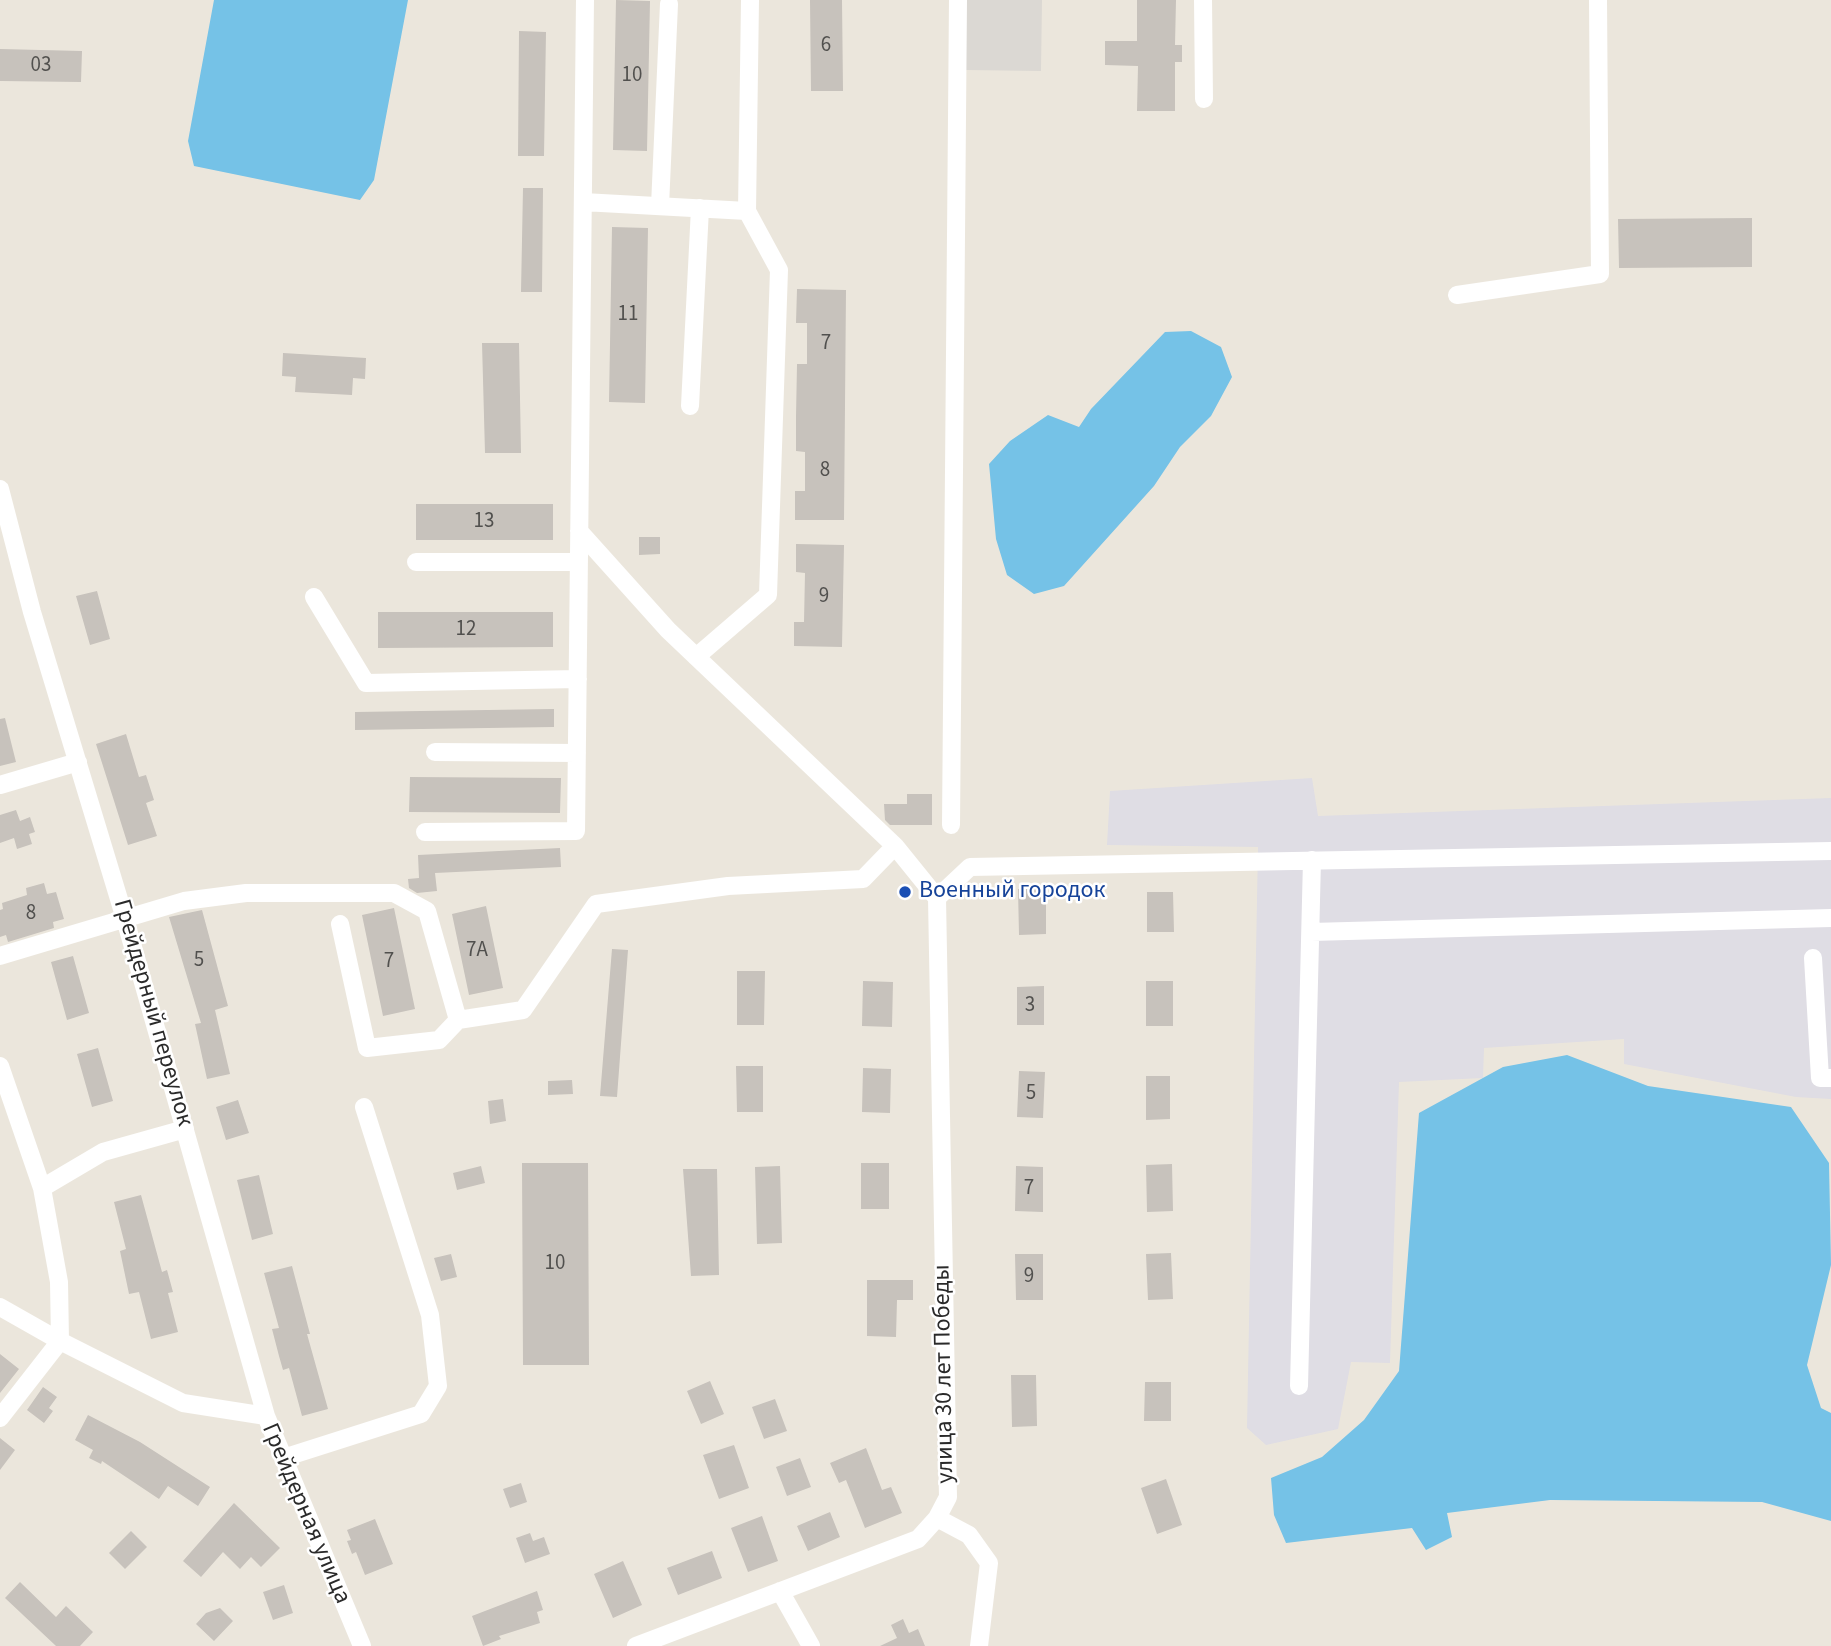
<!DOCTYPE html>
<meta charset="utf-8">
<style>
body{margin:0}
canvas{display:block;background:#ebe6dc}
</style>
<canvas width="1831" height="1646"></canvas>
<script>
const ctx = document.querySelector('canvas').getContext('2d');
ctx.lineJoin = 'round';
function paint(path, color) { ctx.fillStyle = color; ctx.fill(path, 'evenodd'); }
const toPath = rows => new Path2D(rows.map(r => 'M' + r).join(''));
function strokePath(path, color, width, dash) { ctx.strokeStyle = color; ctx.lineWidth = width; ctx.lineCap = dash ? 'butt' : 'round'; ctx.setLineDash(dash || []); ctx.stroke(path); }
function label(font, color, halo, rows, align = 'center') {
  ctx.font = font + ' "Source Sans 3",sans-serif'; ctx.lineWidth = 5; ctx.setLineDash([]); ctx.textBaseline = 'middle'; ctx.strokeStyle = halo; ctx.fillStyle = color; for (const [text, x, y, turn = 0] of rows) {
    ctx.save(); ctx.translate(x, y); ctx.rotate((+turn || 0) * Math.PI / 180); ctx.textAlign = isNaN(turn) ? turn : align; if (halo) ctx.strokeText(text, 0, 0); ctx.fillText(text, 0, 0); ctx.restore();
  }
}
const industrial = toPath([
 [1312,778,1318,816,1831,798,1831,1099,1796,1097,1624,1064,1624,1039,1484,1048,1483,1078,1399,1082,1390,1363,1351,1362,1338,1429,1266,1445,1247,1428,1258,847,1107,845,1110,791]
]);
const plaza = toPath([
 [966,0,1042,0,1041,71,965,70]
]);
const water = toPath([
 [214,0,408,0,374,180,360,200,194,166,188,141],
 [1191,331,1221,347,1232,377,1211,416,1180,447,1154,486,1064,586,1034,594,1007,575,996,539,989,464,1010,441,1048,415,1079,427,1091,409,1165,332],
 [1567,1055,1648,1086,1791,1107,1829,1163,1831,1265,1807,1365,1821,1408,1831,1413,1831,1521,1762,1502,1550,1500,1447,1513,1452,1537,1426,1550,1412,1528,1286,1543,1274,1515,1271,1478,1322,1457,1364,1420,1399,1371,1419,1113,1503,1067]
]);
const building = toPath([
 [616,0,650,1,647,151,613,150],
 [810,0,842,0,843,91,811,91],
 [1137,0,1176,0,1175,45,1182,45,1182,62,1175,62,1175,111,1137,111,1138,66,1105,65,1105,41,1137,41],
 [519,31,546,32,544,156,518,156],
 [0,49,82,51,81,82,0,81],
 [523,188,543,188,542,292,521,292],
 [1752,218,1752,267,1619,268,1618,219],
 [612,227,648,228,645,403,609,402],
 [797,289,846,290,844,520,795,520,795,491,805,491,805,452,796,451,796,417,797,364,807,364,807,323,796,323],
 [482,343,519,343,521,453,485,453],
 [283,353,366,358,365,379,353,378,352,395,295,392,296,377,282,376],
 [416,504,553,504,553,540,416,540],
 [639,537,660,537,660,554,639,555],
 [796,544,844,545,842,647,794,646,794,622,804,622,805,573,796,572],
 [97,591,110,639,90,645,76,596],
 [378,612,553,612,553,647,378,648],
 [554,709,554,727,355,730,355,712],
 [5,718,16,762,0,766,0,719],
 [126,734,139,777,146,775,154,800,146,803,157,836,128,845,96,744],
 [410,777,561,778,560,813,409,812],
 [907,794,932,794,932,825,890,825,885,820,884,804,907,804],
 [16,810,20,821,30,817,35,832,29,834,32,844,17,849,14,838,0,843,0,815],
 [560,848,561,867,435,873,437,891,417,893,409,888,408,879,419,878,418,855],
 [44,883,47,894,56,892,64,919,53,922,54,928,8,942,6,935,0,937,0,910,3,909,2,903,27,895,26,888],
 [1018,889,1046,889,1046,934,1019,935],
 [1147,892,1173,892,1174,932,1147,932],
 [486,906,503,988,469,995,452,914],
 [394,908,415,1009,383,1016,362,915],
 [202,910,228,1006,215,1010,230,1074,207,1079,195,1024,201,1023,169,917],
 [612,949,628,950,617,1097,600,1096],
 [73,956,89,1013,67,1020,51,962],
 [737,971,765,971,764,1025,737,1025],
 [863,981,893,982,892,1027,862,1026],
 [1146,981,1173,981,1173,1026,1146,1026],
 [1044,986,1044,1025,1017,1025,1017,987],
 [98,1048,113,1101,92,1107,77,1054],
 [736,1066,763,1066,763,1112,737,1112],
 [863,1068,891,1069,890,1113,862,1112],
 [1019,1071,1045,1072,1043,1118,1017,1117],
 [1146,1076,1170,1076,1170,1119,1146,1120],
 [572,1080,573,1094,548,1095,548,1081],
 [503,1099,506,1121,490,1124,488,1101],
 [238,1100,249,1133,226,1140,216,1107],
 [522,1163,588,1163,589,1365,523,1365],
 [861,1163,889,1163,889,1209,861,1209],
 [1172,1164,1173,1211,1147,1212,1146,1165],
 [481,1166,485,1183,457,1190,453,1173],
 [780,1166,782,1243,757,1244,755,1167],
 [1016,1166,1043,1167,1043,1212,1015,1211],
 [683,1169,717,1169,719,1275,691,1276],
 [259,1175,273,1234,252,1240,237,1180],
 [141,1195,162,1272,167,1270,173,1292,168,1293,178,1332,151,1339,139,1292,129,1294,120,1251,126,1249,114,1202],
 [1171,1253,1173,1299,1148,1300,1146,1254],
 [451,1254,457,1277,441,1281,434,1258],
 [1015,1254,1043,1254,1043,1300,1016,1300],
 [292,1266,310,1334,307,1334,328,1409,302,1416,289,1368,283,1370,279,1356,272,1329,279,1328,264,1273],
 [867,1280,913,1280,913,1300,897,1300,896,1337,867,1336],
 [0,1354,19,1369,0,1393],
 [1011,1375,1036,1375,1037,1426,1012,1427],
 [710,1381,724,1414,701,1424,687,1391],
 [1145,1382,1171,1382,1171,1421,1144,1421],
 [43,1387,57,1397,49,1408,53,1411,44,1423,27,1410],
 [775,1399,787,1431,764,1439,752,1407],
 [88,1415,140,1442,210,1487,198,1506,168,1486,159,1499,102,1461,101,1464,89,1458,93,1450,75,1440],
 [0,1438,15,1450,0,1470],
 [734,1445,749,1488,719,1499,703,1455],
 [866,1448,882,1490,891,1487,902,1513,865,1528,846,1480,839,1483,830,1463],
 [800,1458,811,1487,787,1496,776,1467],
 [1166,1479,1182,1525,1157,1534,1141,1488],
 [521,1483,527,1502,510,1508,503,1489],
 [234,1503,280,1548,261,1567,251,1557,240,1569,223,1552,201,1577,183,1561],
 [830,1512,840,1537,808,1551,797,1526],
 [762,1516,778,1561,748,1572,731,1528],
 [375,1519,393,1564,365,1575,356,1552,352,1554,347,1541,351,1540,347,1530],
 [131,1531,147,1547,125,1569,109,1553],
 [530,1533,533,1541,544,1537,550,1554,525,1563,516,1538],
 [712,1551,722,1578,678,1595,667,1568],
 [623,1561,642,1605,613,1618,594,1574],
 [20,1582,56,1617,66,1606,93,1632,80,1646,56,1646,5,1598],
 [284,1585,293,1613,273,1620,263,1592],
 [537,1591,543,1610,537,1612,540,1623,499,1636,501,1639,483,1646,472,1616],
 [220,1608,233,1621,214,1641,196,1624,206,1613],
 [903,1619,909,1633,918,1629,925,1646,880,1646,897,1638,891,1625]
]);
const minor = toPath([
 [1203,0,1204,99],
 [583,202,747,211,750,0],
 [660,206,669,4],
 [1457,295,1600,274,1598,0],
 [690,406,700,208],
 [0,489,32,612,125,919,266,1416,362,1646],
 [579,531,668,630,895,846,937,898],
 [416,562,579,562],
 [314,597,366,683,578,679],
 [696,657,768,595,779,270,747,211],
 [435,752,577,753],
 [0,785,78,762],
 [951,825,958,0],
 [425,832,576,831,585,0],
 [937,898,970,867,1831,851],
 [340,924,367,1048,439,1040,458,1020],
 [1311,932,1831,918],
 [0,956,184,901,246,893,394,893,427,911,458,1020,523,1010,596,904,728,886,863,879,895,846],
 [1813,958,1820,1078,1831,1078],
 [0,1066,42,1188,59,1282,60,1341,0,1418],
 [42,1188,103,1152,185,1129],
 [0,1307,60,1341,183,1403,266,1416],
 [1299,1386,1312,860],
 [283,1458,421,1414,438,1386,430,1315,364,1107],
 [937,1518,969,1535,989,1563,979,1646],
 [780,1591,811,1646],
 [636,1646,918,1539,937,1518,948,1497,937,898]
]);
const markers = [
 [905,892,7,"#1a4fb4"]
];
const numberNames = [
 ["6",826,46],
 ["03",41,66],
 ["10",632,76],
 ["11",628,315],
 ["7",826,344],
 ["8",825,471],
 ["13",484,522],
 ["9",824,597],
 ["12",466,630],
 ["8",31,914],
 ["7А",477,951],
 ["5",199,961],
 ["7",389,962],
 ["3",1030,1006],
 ["5",1031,1094],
 ["7",1029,1189],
 ["10",555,1264],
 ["9",1029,1277]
];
const transitNames = [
 ["Военный городок",919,892]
];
const streetNames = [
 ["Грейдерный переулок",152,1013,74],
 ["улица 30 лет Победы",945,1374,-91],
 ["Грейдерная улица",305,1514,67]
];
paint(industrial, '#dfdde4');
paint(plaza, '#dbd8d3');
paint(water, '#75c2e7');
paint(building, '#c7c2bc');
strokePath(minor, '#fff', 18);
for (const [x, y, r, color] of markers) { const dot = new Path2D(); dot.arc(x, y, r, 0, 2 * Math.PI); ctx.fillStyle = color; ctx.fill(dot); strokePath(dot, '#fff', 2.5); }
label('21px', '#51504e', null, numberNames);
label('24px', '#164399', '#fff', transitNames, 'left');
label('24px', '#2a2a2a', '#fff', streetNames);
</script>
